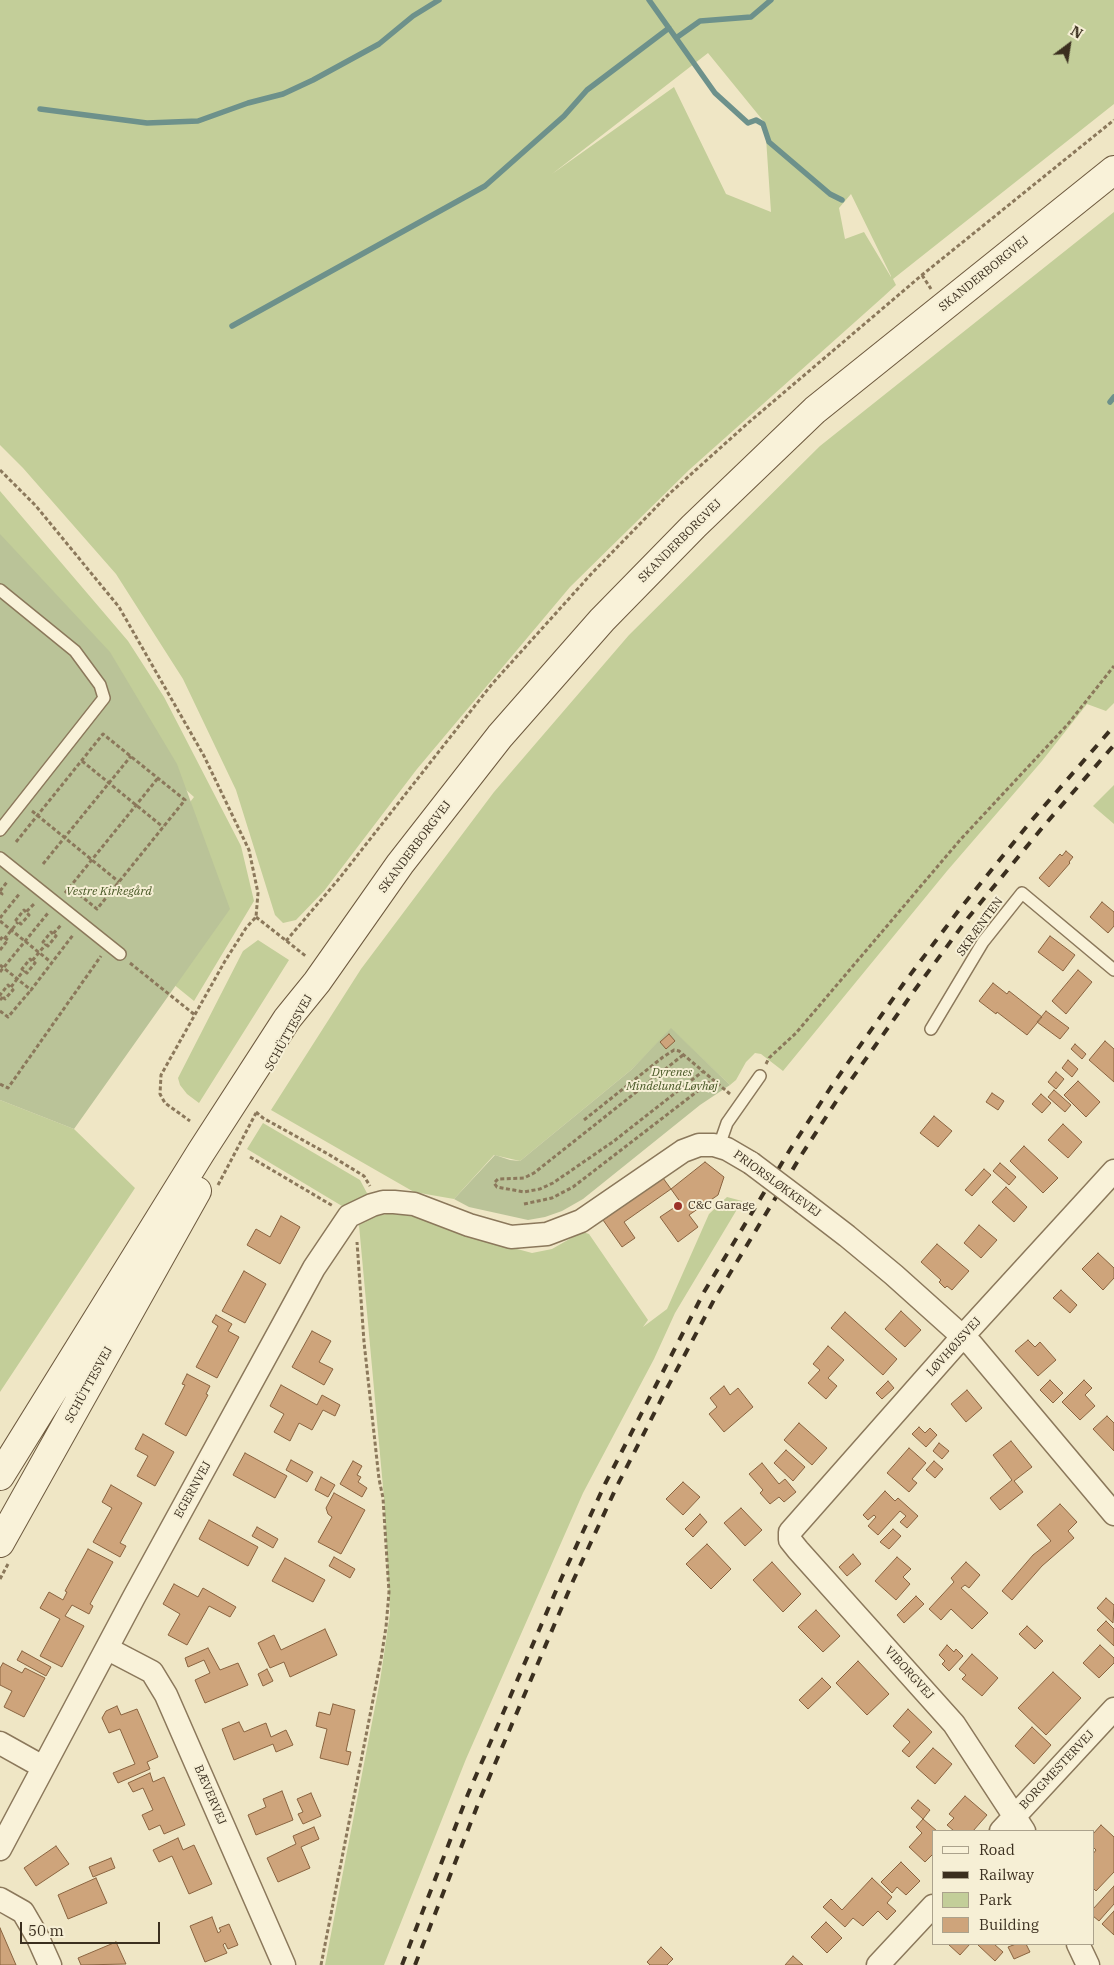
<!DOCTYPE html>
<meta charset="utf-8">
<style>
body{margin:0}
#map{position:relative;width:1114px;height:1965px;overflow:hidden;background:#efe6c5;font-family:"IBM Plex Serif",serif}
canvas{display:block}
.legend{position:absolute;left:932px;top:1830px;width:162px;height:115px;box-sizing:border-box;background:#f6efd5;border:1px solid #aba28c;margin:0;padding:6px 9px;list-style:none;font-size:15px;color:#3b2f1f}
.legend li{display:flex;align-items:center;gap:10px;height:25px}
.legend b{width:25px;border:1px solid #aba28c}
.north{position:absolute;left:1044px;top:20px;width:50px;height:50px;-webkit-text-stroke:4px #f6efd5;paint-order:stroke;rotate:31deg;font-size:14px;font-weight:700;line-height:20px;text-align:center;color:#3b2f1f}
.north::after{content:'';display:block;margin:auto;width:18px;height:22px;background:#3b2f1f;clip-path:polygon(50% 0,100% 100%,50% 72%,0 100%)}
.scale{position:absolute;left:20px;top:1922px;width:140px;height:22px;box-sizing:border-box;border:2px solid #3b2f1f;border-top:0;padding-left:6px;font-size:15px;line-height:18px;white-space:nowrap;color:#3b2f1f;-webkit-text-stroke:4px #f6efd5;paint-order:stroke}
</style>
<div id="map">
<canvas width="1114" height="1965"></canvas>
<ul class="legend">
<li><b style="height:6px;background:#f9f2d9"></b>Road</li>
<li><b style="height:6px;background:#3b2f1f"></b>Railway</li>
<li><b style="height:14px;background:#c3ce99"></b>Park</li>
<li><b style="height:14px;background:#cea47b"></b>Building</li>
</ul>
<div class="north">N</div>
<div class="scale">50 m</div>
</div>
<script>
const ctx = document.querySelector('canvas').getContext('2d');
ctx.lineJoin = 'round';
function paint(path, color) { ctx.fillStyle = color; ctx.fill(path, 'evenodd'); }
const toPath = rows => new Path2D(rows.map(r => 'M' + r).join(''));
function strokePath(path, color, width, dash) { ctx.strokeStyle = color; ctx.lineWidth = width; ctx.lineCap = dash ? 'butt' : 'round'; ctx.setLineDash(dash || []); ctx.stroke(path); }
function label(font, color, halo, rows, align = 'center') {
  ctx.font = font + ' "IBM Plex Serif",serif'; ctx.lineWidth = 4; ctx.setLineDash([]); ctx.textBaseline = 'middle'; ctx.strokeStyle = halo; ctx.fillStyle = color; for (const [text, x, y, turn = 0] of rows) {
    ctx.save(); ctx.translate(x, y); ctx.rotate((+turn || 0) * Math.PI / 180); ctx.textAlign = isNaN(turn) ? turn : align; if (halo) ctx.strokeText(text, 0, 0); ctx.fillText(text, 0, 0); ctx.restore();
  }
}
const green = toPath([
 [0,0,1114,0,1114,104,893,279,896,285,883,297,689,470,570,587,417,769,324,891,296,920,283,923,275,915,236,790,183,679,116,574,23,468,0,445],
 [708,53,765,123,771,212,726,194,674,87,552,174],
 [851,194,891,276,891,277,864,232,845,239,839,208],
 [1114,212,1114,703,1106,711,1087,704,1042,761,947,871,783,1071,761,1054,755,1053,746,1062,736,1080,730,1085,671,1029,631,1070,520,1161,494,1155,454,1199,414,1192,271,1110,361,969,494,792,629,635,820,446],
 [0,491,128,641,164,697,241,846,254,901,194,1001,97,922,194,797,104,717,0,578],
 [1114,785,1114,824,1093,806],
 [258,940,289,960,199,1103,187,1094,180,1085,178,1078,243,951],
 [0,1100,74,1129,135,1188,0,1392],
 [263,1123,360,1180,368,1195,347,1209,247,1149],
 [727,1197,742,1201,675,1313,654,1359,583,1493,466,1759,384,1965,325,1965,380,1681,390,1613,384,1498,359,1225,376,1216,398,1212,432,1219,484,1240,532,1253,552,1249,580,1233,586,1233,589,1234,648,1320,643,1327,667,1309,709,1214]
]);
const cemetery = toPath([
 [0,534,110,652,177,764,230,909,74,1129,0,1100],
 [671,1028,730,1085,700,1105,583,1199,562,1211,545,1217,528,1220,469,1207,454,1199,495,1155,510,1160,520,1161,631,1070]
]);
const stream = toPath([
 [649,0,715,93,748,123,756,120,763,124,769,142,830,194,842,200],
 [676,38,700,21,751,17,771,0],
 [40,109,147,123,198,121,248,103,283,94,313,80,379,44,413,16,439,0],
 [232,326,485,186,564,116,587,90,669,28],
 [1110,402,1114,397]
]);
const building = toPath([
 [1066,851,1073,857,1069,862,1070,863,1049,887,1039,878,1060,854,1062,856,1066,851],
 [1102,902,1114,912,1114,926,1108,933,1090,917,1102,902],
 [1050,936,1075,955,1063,971,1038,952,1050,936],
 [1078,970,1092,982,1066,1014,1052,1001,1078,970],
 [993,983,1007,994,1009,991,1042,1017,1027,1035,997,1012,996,1014,979,1001,993,983],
 [1046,1011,1069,1028,1060,1039,1037,1022,1046,1011],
 [669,1034,675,1041,666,1049,660,1042,669,1034],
 [1105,1041,1114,1049,1114,1082,1089,1060,1105,1041],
 [1075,1044,1086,1054,1082,1059,1071,1049,1075,1044],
 [1068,1060,1078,1069,1072,1077,1062,1068,1068,1060],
 [1056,1072,1064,1079,1056,1089,1048,1082,1056,1072],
 [1078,1081,1100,1102,1086,1117,1064,1095,1078,1081],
 [1054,1090,1071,1105,1065,1112,1048,1097,1054,1090],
 [992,1093,1004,1101,998,1110,986,1102,992,1093],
 [1041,1094,1051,1103,1042,1113,1032,1104,1041,1094],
 [934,1116,952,1131,938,1147,920,1133,934,1116],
 [1063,1124,1082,1142,1068,1158,1048,1140,1063,1124],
 [1024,1146,1058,1178,1043,1193,1010,1161,1024,1146],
 [705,1162,724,1177,718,1195,689,1215,698,1227,678,1242,660,1217,681,1203,671,1189,705,1162],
 [1000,1163,1016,1177,1009,1185,993,1171,1000,1163],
 [984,1169,991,1175,972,1196,965,1190,984,1169],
 [663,1178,671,1189,624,1222,635,1238,622,1247,603,1220,663,1178],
 [1006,1187,1027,1207,1014,1222,992,1202,1006,1187],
 [281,1216,300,1227,280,1264,247,1245,256,1229,270,1237,281,1216],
 [979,1225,997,1240,981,1258,964,1243,979,1225],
 [937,1244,969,1271,952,1290,947,1286,945,1288,939,1282,941,1280,921,1262,937,1244],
 [1098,1253,1114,1268,1114,1278,1103,1290,1082,1269,1098,1253],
 [244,1271,266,1284,245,1323,222,1311,244,1271],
 [1061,1290,1077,1305,1070,1313,1053,1298,1061,1290],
 [901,1311,921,1330,905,1347,885,1329,901,1311],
 [845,1312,897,1359,883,1375,831,1328,845,1312],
 [216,1315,232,1324,228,1331,239,1337,217,1378,196,1367,218,1326,212,1322,216,1315],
 [312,1331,331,1341,319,1362,333,1369,324,1385,292,1367,312,1331],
 [1028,1340,1035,1347,1040,1342,1056,1360,1038,1376,1015,1351,1028,1340],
 [828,1346,844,1360,828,1378,837,1386,826,1399,808,1383,820,1370,813,1364,828,1346],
 [187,1374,210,1386,206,1394,208,1395,186,1436,165,1424,185,1385,182,1384,187,1374],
 [1050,1380,1063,1393,1053,1403,1040,1390,1050,1380],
 [1084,1380,1092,1388,1085,1395,1095,1406,1080,1420,1062,1402,1084,1380],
 [888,1381,894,1388,882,1399,876,1393,888,1381],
 [281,1385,317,1405,322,1395,340,1405,335,1416,323,1410,312,1430,299,1423,290,1441,274,1432,284,1414,270,1406,281,1385],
 [724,1386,730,1395,738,1388,753,1407,724,1432,709,1414,717,1407,710,1398,724,1386],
 [967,1390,982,1408,966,1422,951,1404,967,1390],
 [1107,1416,1114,1423,1114,1451,1093,1429,1107,1416],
 [799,1423,827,1448,812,1465,784,1440,799,1423],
 [919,1427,925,1433,930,1428,937,1435,926,1447,912,1434,919,1427],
 [143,1434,174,1452,155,1486,137,1476,148,1456,135,1449,143,1434],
 [1011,1441,1032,1467,1014,1481,1023,1492,1000,1510,990,1498,1012,1480,993,1455,1011,1441],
 [939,1443,949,1451,942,1459,933,1451,939,1443],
 [909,1448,926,1463,912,1479,917,1483,909,1492,887,1473,909,1448],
 [786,1450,805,1467,793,1481,774,1463,786,1450],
 [245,1453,287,1476,275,1498,233,1475,245,1453],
 [291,1460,313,1472,307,1482,286,1470,291,1460],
 [353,1461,362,1466,357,1475,361,1477,358,1482,367,1488,362,1497,340,1484,353,1461],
 [934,1461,943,1469,935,1478,926,1470,934,1461],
 [762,1463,779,1484,785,1479,796,1492,784,1502,779,1497,770,1504,760,1493,763,1490,749,1474,762,1463],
 [321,1477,335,1485,328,1497,315,1490,321,1477],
 [683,1482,700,1497,683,1515,666,1499,683,1482],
 [111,1485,142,1503,120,1543,126,1546,120,1557,93,1542,112,1508,102,1502,111,1485],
 [885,1491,895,1501,898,1498,918,1516,907,1528,900,1522,906,1516,900,1511,878,1535,868,1526,876,1517,874,1515,868,1520,863,1515,885,1491],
 [334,1493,365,1510,341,1554,318,1542,332,1517,328,1514,326,1508,334,1493],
 [1060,1504,1077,1522,1068,1531,1074,1538,1042,1566,1012,1600,1002,1591,1033,1555,1051,1541,1037,1525,1060,1504],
 [741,1508,762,1530,745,1546,724,1523,741,1508],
 [700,1514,707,1522,693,1537,685,1529,700,1514],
 [209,1520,258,1547,248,1566,199,1539,209,1520],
 [257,1527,278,1539,273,1548,252,1536,257,1527],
 [893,1529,901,1536,889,1549,880,1542,893,1529],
 [707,1544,731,1569,711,1589,686,1564,707,1544],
 [88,1549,113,1562,90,1604,93,1606,89,1614,72,1605,65,1616,84,1626,62,1667,40,1656,60,1619,40,1608,49,1592,63,1600,67,1592,65,1591,88,1549],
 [853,1554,861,1564,847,1576,839,1567,853,1554],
 [334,1557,355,1569,350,1578,329,1566,334,1557],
 [897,1557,911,1569,903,1577,910,1584,896,1600,875,1581,897,1557],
 [285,1558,325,1580,313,1602,272,1581,285,1558],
 [772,1562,801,1594,783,1612,753,1580,772,1562],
 [966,1562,980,1575,969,1588,965,1585,961,1588,988,1613,972,1629,951,1609,941,1620,929,1609,954,1582,951,1578,966,1562],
 [174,1584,198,1597,203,1588,236,1607,230,1617,209,1606,187,1645,168,1635,180,1614,163,1604,174,1584],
 [916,1596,924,1604,904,1623,897,1615,916,1596],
 [1106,1598,1114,1605,1113,1623,1097,1608,1106,1598],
 [816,1610,840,1636,823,1652,798,1627,816,1610],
 [1106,1621,1114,1629,1114,1646,1097,1630,1106,1621],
 [1027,1626,1043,1641,1035,1649,1019,1634,1027,1626],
 [325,1629,337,1655,290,1677,284,1662,270,1668,258,1643,274,1635,281,1650,325,1629],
 [947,1645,954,1652,956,1649,963,1656,949,1671,942,1664,945,1661,939,1655,947,1645],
 [1100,1645,1114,1658,1114,1663,1099,1678,1083,1663,1100,1645],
 [208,1648,220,1670,238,1663,248,1685,205,1703,195,1680,210,1673,204,1660,188,1667,185,1658,208,1648],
 [22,1651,51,1667,46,1676,17,1660,22,1651],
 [972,1654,998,1678,982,1696,962,1679,966,1675,959,1669,972,1654],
 [858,1661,889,1694,867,1715,836,1683,858,1661],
 [3,1663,22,1673,25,1668,45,1678,24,1717,4,1707,12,1691,0,1685,0,1668,3,1663],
 [267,1669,273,1681,263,1686,258,1674,267,1669],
 [1053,1672,1081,1698,1046,1735,1018,1708,1053,1672],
 [822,1678,831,1687,808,1709,799,1700,822,1678],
 [333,1704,355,1710,346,1751,351,1752,348,1765,320,1758,327,1729,316,1726,319,1712,330,1715,333,1704],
 [117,1706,121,1715,137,1709,158,1757,147,1762,150,1769,118,1783,113,1773,135,1764,120,1729,109,1733,102,1718,106,1711,117,1706],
 [908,1709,932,1732,909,1757,902,1751,910,1742,893,1726,908,1709],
 [239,1722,244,1732,266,1723,271,1737,286,1730,293,1745,276,1752,273,1744,234,1760,222,1729,239,1722],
 [1032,1727,1051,1745,1034,1764,1015,1746,1032,1727],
 [933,1748,952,1764,935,1784,916,1767,933,1748],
 [150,1773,153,1782,164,1777,185,1825,164,1834,160,1825,149,1830,142,1815,153,1810,143,1788,133,1792,128,1783,150,1773],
 [282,1791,293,1820,256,1835,248,1815,266,1807,263,1799,282,1791],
 [311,1793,321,1816,303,1824,298,1814,303,1812,297,1799,311,1793],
 [965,1796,987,1815,973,1831,954,1831,947,1825,954,1818,949,1814,965,1796],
 [918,1800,930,1810,923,1819,911,1808,918,1800],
 [923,1819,937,1831,933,1831,933,1854,925,1862,909,1847,922,1833,916,1827,923,1819],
 [1101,1825,1114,1837,1114,1872,1096,1891,1093,1888,1093,1854,1096,1850,1093,1847,1093,1834,1101,1825],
 [314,1827,319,1839,301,1847,310,1868,278,1882,267,1858,296,1844,293,1836,314,1827],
 [178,1838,183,1850,194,1845,212,1884,189,1894,172,1856,159,1862,153,1850,178,1838],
 [56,1846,69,1864,36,1886,24,1868,56,1846],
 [111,1858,115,1868,93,1877,89,1867,111,1858],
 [901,1862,920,1881,906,1895,897,1887,892,1893,881,1882,901,1862],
 [96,1878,107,1903,68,1919,58,1895,96,1878],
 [872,1878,892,1897,887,1903,896,1911,887,1920,878,1911,863,1926,853,1918,845,1927,823,1907,831,1899,842,1910,872,1878],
 [1114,1886,1114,1904,1099,1921,1093,1916,1093,1909,1114,1886],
 [1114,1911,1114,1935,1102,1924,1114,1911],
 [212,1917,218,1933,221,1931,219,1928,229,1924,238,1945,228,1949,225,1943,223,1945,227,1953,205,1962,190,1926,212,1917],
 [826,1922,842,1938,827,1953,811,1937,826,1922],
 [0,1928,16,1965,0,1965,0,1928],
 [116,1942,126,1964,81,1965,78,1958,116,1942],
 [948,1944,970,1944,960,1955,948,1944],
 [980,1944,994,1944,1003,1952,995,1961,978,1945,980,1944],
 [1016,1944,1026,1944,1030,1952,1014,1959,1008,1947,1016,1944],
 [661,1947,673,1959,667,1965,650,1965,647,1962,661,1947],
 [793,1956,803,1965,785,1965,793,1956]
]);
const path = toPath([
 [922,275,931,289],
 [0,470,36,506,119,607,204,756,249,850,258,893,256,917,246,928,225,961,161,1075,160,1094,165,1103,190,1121],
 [82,761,163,827],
 [32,811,119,882],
 [16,842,103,734,185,800,97,909,70,887],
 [43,864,131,756],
 [0,891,7,882],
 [0,892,2,894,0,897],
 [65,893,158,778],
 [26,912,24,910,16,920,21,924,29,915,26,912,34,904],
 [256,917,307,957],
 [0,918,20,893],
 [0,921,52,963],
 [53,934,51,932,43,942,48,946,56,936,53,934,61,925],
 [0,940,3,936,5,938,18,922],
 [286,941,338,880,492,684,593,572,669,494,748,423,922,275,1114,120],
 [0,950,8,940,5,938],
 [32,961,30,959,22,969,27,973,35,963,32,961,46,944],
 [130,963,195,1015],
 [0,965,31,990,73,935],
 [0,972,48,913],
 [11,987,24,970],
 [0,1000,3,997,0,995,8,985,13,990,5,999,3,997],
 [0,1011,8,1017,31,990],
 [683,1055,534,1173,524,1178,498,1179,494,1183,497,1187,524,1192,540,1189,553,1183,614,1141,702,1072],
 [766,1064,769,1058,796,1033,960,840,1068,724,1114,666],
 [0,1084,8,1088,101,956],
 [256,1112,263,1118,328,1154,364,1176,370,1186],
 [584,1120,663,1057,674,1050,679,1051,730,1094],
 [250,1157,333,1206],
 [218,1185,256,1113],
 [524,1204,552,1198,573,1187,712,1080],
 [0,1579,8,1564],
 [321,1965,381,1659,386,1627,389,1592,383,1498,379,1479,364,1342,357,1242]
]);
const service = toPath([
 [0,590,75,651,100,685,104,698,0,830],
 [0,858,120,954],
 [931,1029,983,942,1022,893,1114,970],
 [719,1146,727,1123,760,1076]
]);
const minor = toPath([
 [804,1203,847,1236,894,1275,972,1345,1114,1514],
 [108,1649,152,1672,166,1695,284,1965],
 [0,1743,43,1767],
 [1001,1831,1114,1709],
 [1024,1831,954,1724,798,1550,790,1540,790,1532,963,1336,1114,1171],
 [0,1849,134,1597,284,1323,314,1268,349,1216,372,1205,383,1202,394,1202,414,1204,469,1225,511,1237,547,1234,581,1221,683,1151,699,1145,714,1145,727,1149,751,1163],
 [0,1899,23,1912,37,1936,50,1965],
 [1078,1944,1088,1965],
 [878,1965,933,1906]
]);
const secondary = toPath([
 [0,1476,201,1152,287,1019,317,982,400,864,500,736,602,620,694,526,815,410,1114,170],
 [0,1543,197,1191]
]);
const rail = toPath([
 [402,1965,468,1794,562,1577,605,1484,704,1292,791,1148,831,1087,904,983,959,910,1032,820,1114,726],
 [415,1965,480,1799,573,1581,616,1488,666,1390,715,1298,802,1154,841,1094,914,991,968,918,1042,828,1114,745]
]);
const minorBridge = toPath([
 [751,1163,804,1203]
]);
const markers = [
 [678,1206,5,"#9b3229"]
];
const streetNames = [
 ["SKANDERBORGVEJ",984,274,-39],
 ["SKANDERBORGVEJ",680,541,-45],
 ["SKANDERBORGVEJ",415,847,-53],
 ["SKRÆNTEN",980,927,-54],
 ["SCHÜTTESVEJ",289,1033,-61],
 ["PRIORSLØKKEVEJ",777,1184,36],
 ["LØVHØJSVEJ",954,1347,-48],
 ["SCHÜTTESVEJ",89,1385,-61],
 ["EGERNVEJ",193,1490,-61],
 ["VIBORGVEJ",909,1673,48],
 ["BORGMESTERVEJ",1057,1770,-47],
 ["BÆVERVEJ",210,1795,67]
];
const parkNames = [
 ["Vestre Kirkegård",109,892],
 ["Dyrenes",672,1073],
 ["Mindelund Løvhøj",672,1087]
];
const poiNames = [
 ["C&C Garage",688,1206]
];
paint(green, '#c3ce99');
paint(cemetery, '#bac398');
strokePath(stream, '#6d918b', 5.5);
paint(building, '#cea47b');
strokePath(building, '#8a6440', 1);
strokePath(service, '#8b785b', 14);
strokePath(minor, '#8b785b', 25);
strokePath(secondary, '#6d593e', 30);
strokePath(path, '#8b785b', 3, [4, 2.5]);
strokePath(service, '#f9f2d9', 11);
strokePath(minor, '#f9f2d9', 22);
strokePath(secondary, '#f9f2d9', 28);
strokePath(rail, '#3b2f1f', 4, [9, 9]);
strokePath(minorBridge, '#8b785b', 25, []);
strokePath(minorBridge, '#f9f2d9', 22);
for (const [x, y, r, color] of markers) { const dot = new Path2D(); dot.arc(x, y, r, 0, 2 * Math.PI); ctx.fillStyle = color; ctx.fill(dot); strokePath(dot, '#f6efd5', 2); }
label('12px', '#3b2f1f', '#f6efd5', streetNames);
label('italic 12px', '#475725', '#f6efd5', parkNames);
label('12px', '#3b2f1f', '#f6efd5', poiNames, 'left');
</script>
